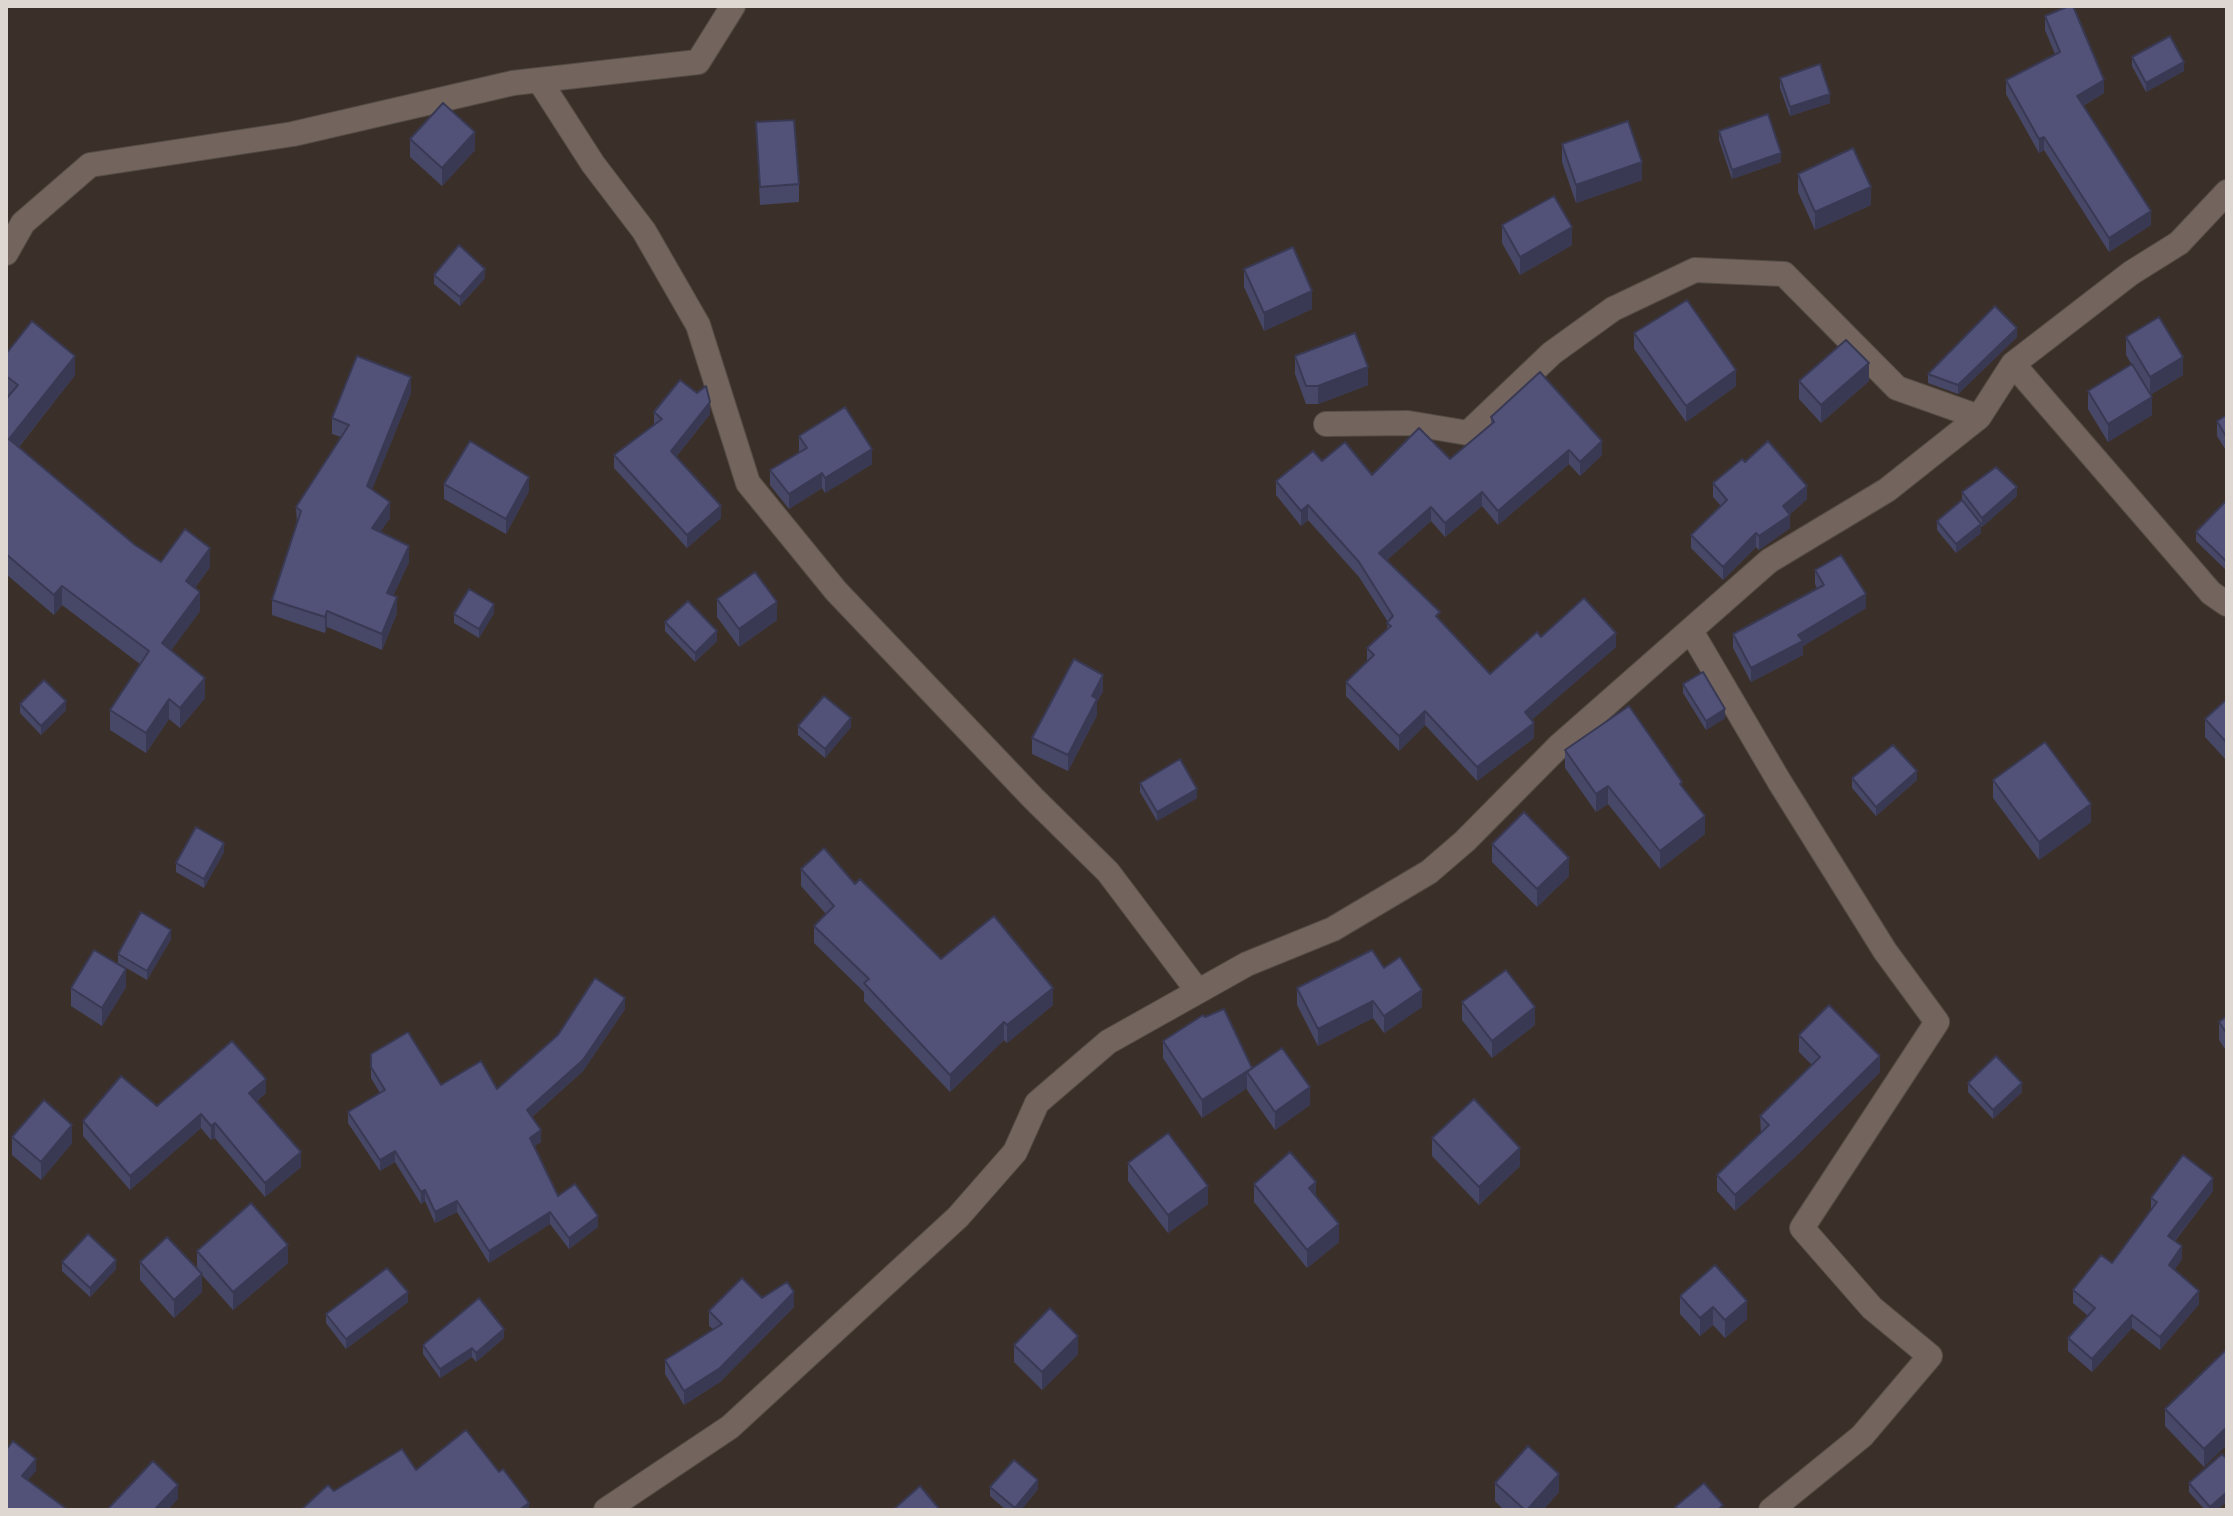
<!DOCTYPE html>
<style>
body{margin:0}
#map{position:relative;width:2233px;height:1516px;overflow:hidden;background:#3b3029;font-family:"DejaVu Sans",sans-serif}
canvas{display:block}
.frame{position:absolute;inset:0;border:8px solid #ddd6d1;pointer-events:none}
</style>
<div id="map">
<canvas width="2233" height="1516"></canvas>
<div class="frame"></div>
</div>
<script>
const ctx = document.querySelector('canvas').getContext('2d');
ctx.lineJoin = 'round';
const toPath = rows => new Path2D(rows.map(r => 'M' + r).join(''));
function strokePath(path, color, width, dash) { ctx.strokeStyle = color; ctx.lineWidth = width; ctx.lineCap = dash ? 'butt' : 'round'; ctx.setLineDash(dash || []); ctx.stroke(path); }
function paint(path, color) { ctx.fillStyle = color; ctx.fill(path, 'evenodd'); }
const street = toPath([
 [539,80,593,164,644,231,698,325,748,483,836,591,1033,798,1108,872,1197,990],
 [6,253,23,223,90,165,293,134,513,83,698,62,733,6],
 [2013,364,2211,593,2227,604],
 [1326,424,1408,423,1468,433,1552,353,1613,309,1695,270,1784,274,1897,388,1979,417],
 [1691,631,1779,781,1885,951,1937,1022,1802,1228,1872,1308,1930,1356,1862,1436,1771,1510],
 [606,1510,730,1427,958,1217,1015,1152,1037,1103,1108,1042,1247,964,1333,929,1429,872,1465,841,1560,745,1769,561,1887,490,1979,417,2013,364,2131,273,2179,243,2227,192]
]);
const wall = toPath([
 [2045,16,2104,93,2083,106,2151,225,2109,252,2044,150,2039,153,2006,94,2006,80,2055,54,2045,30],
 [2132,57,2184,71,2146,92,2132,66],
 [1780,78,1830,103,1790,116,1780,88],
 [756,122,799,184,799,202,760,205],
 [1719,131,1781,162,1732,179,1719,140],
 [410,139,475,150,442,186,410,157],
 [1562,144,1642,180,1576,203,1562,162],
 [1798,174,1871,205,1815,230,1798,192],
 [1502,225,1572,245,1520,275,1502,243],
 [1244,269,1312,309,1264,331,1244,287],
 [434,275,485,278,460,306,434,284],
 [1634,333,1736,386,1686,422,1634,349],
 [2017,337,1958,394,1928,383,1928,374],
 [2126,337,2183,375,2150,395,2126,355],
 [6,354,75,375,19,447,135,545,161,562,210,567,195,588,200,611,171,650,205,698,180,728,169,719,146,753,110,730,110,710,140,664,62,605,54,615,6,574,6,399,8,397,6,396],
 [1295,356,1368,385,1318,404,1306,404,1295,374],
 [1799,381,1869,381,1821,423,1799,399],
 [2088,391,2152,415,2108,442,2088,409],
 [411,393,372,489,390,518,380,532,409,562,393,596,397,613,382,650,327,627,325,633,272,615,272,600,297,524,296,507,341,437,332,434,332,418],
 [654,412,710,414,676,457,721,518,687,548,614,468,614,455,654,425],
 [2227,415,2227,452,2217,436,2217,421],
 [1491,417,1602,455,1580,476,1569,464,1498,525,1482,506,1445,537,1431,521,1387,560,1440,620,1490,674,1541,637,1616,647,1531,720,1534,738,1477,781,1425,725,1399,751,1346,696,1346,682,1367,661,1367,648,1387,629,1388,622,1359,577,1308,520,1301,526,1276,495,1276,481,1322,461,1372,475,1450,459,1491,424],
 [799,436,872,464,825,493,822,488,789,509,770,485,770,470,799,452],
 [1745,462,1807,499,1790,514,1790,528,1759,550,1756,547,1723,580,1691,548,1691,535,1721,506,1713,497,1713,483],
 [444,484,529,491,506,534,444,499],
 [1962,492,2017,496,1982,527,1981,526,1981,533,1956,553,1937,530,1937,521,1962,501],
 [2227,500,2227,571,2196,541,2196,532],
 [1815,570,1866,608,1803,646,1803,655,1751,682,1733,648,1733,634,1817,588,1815,584],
 [717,599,777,620,739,647,717,617],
 [494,613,479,638,454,623,454,614],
 [665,622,717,641,695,662,665,631],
 [1683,684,1725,718,1706,730,1683,693],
 [1103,691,1097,702,1097,715,1068,771,1032,754,1032,738],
 [2227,699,2227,761,2205,737,2205,719],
 [20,704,66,710,41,735,20,713],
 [798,726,851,727,825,758,798,735],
 [1565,750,1682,787,1705,834,1660,869,1608,804,1596,812,1565,768],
 [1852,778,1917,780,1876,816,1852,788],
 [1993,780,2091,822,2039,860,1993,798],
 [1140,783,1197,798,1157,821,1140,792],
 [1492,844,1569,876,1537,907,1492,862],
 [224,852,204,888,176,872,176,863],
 [801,869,855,884,941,959,1053,1005,1007,1043,1004,1040,950,1092,864,1001,864,992,814,943,814,926,826,914,801,886],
 [171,939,147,980,118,963,118,954],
 [1384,968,1422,1007,1384,1033,1373,1018,1318,1046,1297,1005,1297,988],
 [126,987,102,1026,71,1006,71,988],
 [1462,1002,1535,1025,1492,1058,1462,1020],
 [625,1009,583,1071,532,1117,541,1142,534,1146,558,1196,598,1227,569,1249,550,1224,489,1263,457,1212,435,1223,425,1201,421,1204,395,1162,380,1171,348,1123,348,1112,380,1093,371,1078,371,1054,441,1085,497,1089],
 [2227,1016,2227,1052,2219,1040,2219,1022],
 [1799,1035,1880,1072,1795,1157,1735,1211,1717,1191,1717,1175,1761,1133,1760,1116,1812,1065,1799,1052],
 [1163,1041,1252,1068,1310,1105,1275,1130,1247,1090,1247,1088,1202,1118,1163,1058],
 [1968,1083,2022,1092,1993,1119,1968,1092],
 [266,1093,257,1101,301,1167,265,1197,215,1138,211,1140,201,1128,130,1190,83,1136,83,1121,157,1106],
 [12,1137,72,1143,41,1180,12,1155],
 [1432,1138,1520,1166,1479,1205,1432,1156],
 [1128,1163,1208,1204,1168,1233,1128,1181],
 [1254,1184,1316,1195,1339,1242,1307,1268,1254,1202],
 [2213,1191,2175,1241,2182,1259,2174,1270,2199,1304,2160,1350,2132,1328,2092,1372,2068,1351,2068,1338,2088,1316,2073,1303,2073,1290,2112,1263,2151,1210,2151,1198],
 [197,1251,288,1263,233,1310,202,1275,202,1292,174,1318,140,1280,140,1262,197,1269],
 [62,1262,116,1269,90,1297,62,1271],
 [1680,1296,1747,1319,1725,1338,1713,1325,1700,1336,1680,1314],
 [762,1298,794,1307,720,1382,684,1405,665,1374,665,1360,713,1329,709,1326,709,1311],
 [408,1302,346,1349,326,1323,326,1314],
 [504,1338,476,1362,472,1357,440,1378,423,1354,423,1345],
 [1014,1345,1078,1354,1042,1390,1014,1362],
 [2227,1349,2204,1467,2165,1426,2165,1409],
 [2227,1459,2227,1501,2217,1510,2205,1510,2189,1492,2189,1483],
 [1495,1483,1559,1492,1543,1510,1504,1510,1495,1501],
 [990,1487,1038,1489,1021,1510,1006,1510,990,1496]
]);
const shadedWall = toPath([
 [2184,62,2184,71,2146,92,2146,83],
 [2104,80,2104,93,2077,109,2077,96],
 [1830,94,1830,103,1790,116,1790,107],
 [475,132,475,150,442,186,442,168],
 [2044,137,2044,150,2039,153,2039,139],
 [1781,153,1781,162,1732,179,1732,170],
 [1642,162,1642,180,1576,203,1576,185],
 [1871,187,1871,205,1815,230,1815,212],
 [2151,211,2151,225,2109,252,2109,238],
 [1572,227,1572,245,1520,275,1520,257],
 [485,269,485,278,460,306,460,297],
 [1312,291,1312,309,1264,331,1264,313],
 [2017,328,2017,337,1958,394,1958,385],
 [75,356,75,375,9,459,9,439],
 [2183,357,2183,375,2150,395,2150,377],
 [1869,363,1869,381,1821,423,1821,405],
 [1368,367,1368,385,1318,404,1318,386],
 [1736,370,1736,386,1686,422,1686,406],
 [411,377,411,393,367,502,367,486],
 [2152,397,2152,415,2108,442,2108,424],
 [710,402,710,414,671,463,671,451],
 [1602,441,1602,455,1580,476,1580,462],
 [872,449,872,464,825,493,825,478],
 [1569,450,1569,464,1498,525,1498,511],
 [822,473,822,488,789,509,789,494],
 [529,477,529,491,506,534,506,519],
 [1807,486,1807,499,1784,519,1790,515,1790,528,1759,550,1759,536,1783,506],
 [2017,487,2017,496,1982,527,1982,518],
 [1482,492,1482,506,1445,537,1445,523],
 [390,502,390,518,372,544,372,528],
 [1308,505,1308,520,1301,526,1301,511],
 [721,506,721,518,687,548,687,535],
 [1431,507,1431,521,1379,567,1379,553],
 [1981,524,1981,533,1956,553,1956,544],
 [1756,533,1756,547,1723,580,1723,567],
 [409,546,409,562,387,609,387,593],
 [210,548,210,567,186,600,186,581],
 [62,586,62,605,54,615,54,595],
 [200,592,200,611,162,663,162,643],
 [1866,594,1866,608,1803,646,1803,655,1751,682,1751,668,1798,635],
 [397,597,397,613,382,650,382,634],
 [777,602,777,620,739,647,739,629],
 [494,604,494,613,479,638,479,629],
 [327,611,327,627,325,633,325,617],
 [717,631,717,641,695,662,695,653],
 [1616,633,1616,647,1525,726,1525,712],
 [1103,675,1103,691,1097,702,1097,715,1068,771,1068,755,1092,696],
 [205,678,205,698,180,728,180,708],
 [169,699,169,719,146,753,146,733],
 [66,701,66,710,41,735,41,726],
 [1725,709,1725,718,1706,730,1706,721],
 [1425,711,1425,725,1399,751,1399,736],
 [851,718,851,727,825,758,825,749],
 [1534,723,1534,738,1477,781,1477,767],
 [1917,771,1917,780,1876,816,1876,807],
 [1608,786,1608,804,1596,812,1596,794],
 [1197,789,1197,798,1157,821,1157,812],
 [2091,804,2091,822,2039,860,2039,842],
 [1705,816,1705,834,1660,869,1660,851],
 [224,843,224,852,204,888,204,879],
 [1569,858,1569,876,1537,907,1537,889],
 [171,930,171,939,147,980,147,971],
 [126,969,126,987,102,1026,102,1008],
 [1053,988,1053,1005,1007,1043,1007,1025],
 [1422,990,1422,1007,1384,1033,1384,1016],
 [625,998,625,1009,583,1071,527,1121,527,1110],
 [1373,1001,1373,1018,1318,1046,1318,1029],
 [1535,1007,1535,1025,1492,1058,1492,1041],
 [1004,1022,1004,1040,950,1092,950,1075],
 [1880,1056,1880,1072,1795,1157,1735,1211,1735,1195],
 [1252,1068,1247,1072,1247,1088,1202,1118,1202,1100],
 [266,1079,266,1093,249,1107,249,1093],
 [2022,1083,2022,1092,1993,1119,1993,1110],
 [1310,1087,1310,1105,1275,1130,1275,1112],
 [201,1114,201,1128,130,1190,130,1176],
 [215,1123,215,1138,211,1140,211,1126],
 [72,1125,72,1143,41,1180,41,1162],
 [541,1130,541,1142,530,1149,530,1138],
 [1520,1148,1520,1166,1479,1205,1479,1187],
 [395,1151,395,1162,380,1171,380,1160],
 [301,1152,301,1167,265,1197,265,1183],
 [2213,1178,2213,1191,2168,1249,2168,1236],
 [1316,1182,1316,1200,1309,1188],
 [1208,1186,1208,1204,1168,1233,1168,1215],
 [425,1190,425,1201,421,1204,421,1192],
 [457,1201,457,1212,435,1223,435,1212],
 [550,1212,550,1224,489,1263,489,1251],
 [598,1216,598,1227,569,1249,569,1238],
 [1339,1224,1339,1242,1307,1268,1307,1250],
 [288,1245,288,1263,233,1310,233,1292],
 [2182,1246,2182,1259,2169,1278,2169,1265],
 [116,1260,116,1269,90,1297,90,1288],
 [202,1274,202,1292,174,1318,174,1300],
 [2199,1291,2199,1304,2160,1350,2160,1337],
 [408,1292,408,1302,346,1349,346,1339],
 [794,1292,794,1307,720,1382,684,1405,684,1391],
 [1747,1301,1747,1319,1725,1338,1725,1320],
 [1713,1307,1713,1325,1700,1336,1700,1318],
 [2132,1315,2132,1328,2092,1372,2092,1359],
 [504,1329,504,1338,476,1362,476,1353],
 [1078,1336,1078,1354,1042,1390,1042,1372],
 [472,1348,472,1357,440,1378,440,1369],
 [2227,1427,2227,1445,2204,1467,2204,1449],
 [36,1459,36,1471,22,1487,22,1476],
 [1559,1474,1559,1492,1543,1510,1527,1510],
 [1038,1480,1038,1489,1021,1510,1015,1510,1015,1508],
 [178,1485,178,1499,168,1510,154,1510],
 [2227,1492,2227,1501,2217,1510,2210,1510,2210,1507],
 [529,1503,529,1510,519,1510]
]);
const building = toPath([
 [2069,6,2073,6,2104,80,2077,96,2151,211,2109,238,2044,137,2039,139,2006,80,2060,52,2045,16,2069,6],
 [2170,36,2184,62,2146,83,2132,57,2170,36],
 [1820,64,1830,94,1790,107,1780,78,1820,64],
 [443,103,475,132,442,168,410,139,443,103],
 [1768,114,1781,153,1732,170,1719,131,1768,114],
 [794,120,799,184,760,187,756,122,794,120],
 [1628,121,1642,162,1576,185,1562,144,1628,121],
 [1853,148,1871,187,1815,212,1798,174,1853,148],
 [1554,196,1572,227,1520,257,1502,225,1554,196],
 [459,245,485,269,460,297,434,275,459,245],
 [1293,247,1312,291,1264,313,1244,269,1293,247],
 [1687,300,1736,370,1686,406,1634,333,1687,300],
 [1995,306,2017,328,1958,385,1928,374,1995,306],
 [2159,317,2183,357,2150,377,2126,337,2159,317],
 [32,321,75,356,9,439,135,545,161,562,185,529,210,548,186,581,200,592,162,643,205,678,180,708,169,699,146,733,110,710,149,651,62,586,54,595,6,554,6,399,18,385,6,376,6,354,32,321],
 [1355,333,1368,367,1318,386,1306,386,1295,356,1355,333],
 [1846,340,1869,363,1821,405,1799,381,1846,340],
 [357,356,411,377,367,486,390,502,372,528,409,546,387,593,397,597,382,634,327,611,325,617,272,600,301,511,296,507,349,425,332,418,357,356],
 [2132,364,2152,397,2108,424,2088,391,2132,364],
 [1540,372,1602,441,1580,462,1569,450,1498,511,1482,492,1445,523,1431,507,1379,553,1440,612,1436,616,1490,674,1537,632,1541,637,1584,598,1616,633,1525,712,1534,723,1477,767,1425,711,1399,736,1346,682,1374,655,1367,648,1391,626,1387,623,1393,616,1359,562,1308,505,1301,511,1276,481,1313,451,1322,461,1345,442,1372,475,1419,428,1450,459,1494,422,1491,417,1540,372],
 [680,380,697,393,706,386,710,402,671,451,721,506,687,535,614,455,662,419,654,412,680,380],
 [845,407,872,449,825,478,822,473,789,494,770,470,807,448,799,436,845,407],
 [2227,415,2227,438,2217,421,2227,415],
 [470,441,529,477,506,519,444,484,470,441],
 [1768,441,1807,486,1783,506,1790,515,1759,536,1756,533,1723,567,1691,535,1727,500,1713,483,1742,459,1745,462,1768,441],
 [1996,467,2017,487,1982,518,1962,492,1996,467],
 [1962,500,1981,524,1956,544,1937,521,1962,500],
 [2227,500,2227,562,2196,532,2227,500],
 [1841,555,1866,594,1798,635,1803,641,1751,668,1733,634,1824,585,1815,570,1841,555],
 [755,572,777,602,739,629,717,599,755,572],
 [469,589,494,604,479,629,454,614,469,589],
 [688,601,717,631,695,653,665,622,688,601],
 [1074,659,1103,675,1092,696,1097,699,1068,755,1032,738,1074,659],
 [1703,672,1725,709,1706,721,1683,684,1703,672],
 [44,680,66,701,41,726,20,704,44,680],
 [824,696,851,718,825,749,798,726,824,696],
 [2227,699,2227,743,2205,719,2227,699],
 [1629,706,1682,782,1680,784,1705,816,1660,851,1608,786,1596,794,1565,750,1629,706],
 [2045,742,2091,804,2039,842,1993,780,2045,742],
 [1893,745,1917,771,1876,807,1852,778,1893,745],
 [1180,759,1197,789,1157,812,1140,783,1180,759],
 [1524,812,1569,858,1537,889,1492,844,1524,812],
 [196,827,224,843,204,879,176,863,196,827],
 [824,848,855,884,860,879,941,959,994,916,1053,988,1007,1025,1004,1022,950,1075,864,983,869,979,814,926,834,906,801,869,824,848],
 [141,912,171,930,147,971,118,954,141,912],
 [94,950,126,969,102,1008,71,988,94,950],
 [1372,950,1384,968,1400,957,1422,990,1384,1016,1373,1001,1318,1029,1297,988,1372,950],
 [1506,970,1535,1007,1492,1041,1462,1002,1506,970],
 [595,978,625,998,583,1060,527,1110,541,1130,530,1138,558,1196,575,1184,598,1216,569,1238,550,1212,489,1251,457,1201,435,1212,425,1190,421,1192,395,1151,380,1160,348,1112,385,1090,371,1067,371,1054,408,1032,441,1085,481,1061,497,1089,558,1035,595,978],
 [1829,1005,1880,1056,1795,1140,1735,1195,1717,1175,1769,1125,1760,1116,1820,1057,1799,1035,1829,1005],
 [1224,1009,1252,1068,1202,1100,1163,1041,1203,1015,1205,1017,1224,1009],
 [2227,1016,2227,1034,2219,1022,2227,1016],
 [232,1041,266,1079,249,1093,301,1152,265,1183,215,1123,211,1126,201,1114,130,1176,83,1121,121,1076,157,1106,232,1041],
 [1282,1048,1310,1087,1275,1112,1247,1072,1282,1048],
 [1996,1056,2022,1083,1993,1110,1968,1083,1996,1056],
 [1474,1099,1520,1148,1479,1187,1432,1138,1474,1099],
 [44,1100,72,1125,41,1162,12,1137,44,1100],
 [1168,1133,1208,1186,1168,1215,1128,1163,1168,1133],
 [1290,1152,1316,1182,1309,1188,1339,1224,1307,1250,1254,1184,1290,1152],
 [2183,1155,2213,1178,2168,1236,2182,1246,2169,1265,2199,1291,2160,1337,2132,1315,2092,1359,2068,1338,2095,1308,2073,1290,2101,1255,2112,1263,2157,1202,2151,1198,2183,1155],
 [251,1203,288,1245,233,1292,197,1251,251,1203],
 [88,1234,116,1260,90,1288,62,1262,88,1234],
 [167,1237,202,1274,174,1300,140,1262,167,1237],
 [1715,1265,1747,1301,1725,1320,1713,1307,1700,1318,1680,1296,1715,1265],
 [387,1268,408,1292,346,1339,326,1314,387,1268],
 [742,1278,762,1298,787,1282,794,1292,720,1368,684,1391,665,1360,722,1324,709,1311,742,1278],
 [479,1298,504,1329,476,1353,472,1348,440,1369,423,1345,479,1298],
 [1050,1308,1078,1336,1042,1372,1014,1345,1050,1308],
 [2227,1349,2227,1427,2204,1449,2165,1409,2227,1349],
 [466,1430,499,1472,503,1469,529,1503,519,1510,301,1510,328,1485,334,1491,402,1449,416,1470,466,1430],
 [13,1441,36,1459,22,1476,68,1510,6,1510,6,1450,13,1441],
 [1528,1446,1559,1474,1527,1510,1525,1510,1495,1483,1528,1446],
 [2222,1454,2227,1459,2227,1492,2210,1507,2189,1483,2222,1454],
 [1014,1460,1038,1480,1015,1508,990,1487,1014,1460],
 [153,1461,178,1485,154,1510,107,1510,153,1461],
 [1704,1483,1723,1505,1718,1510,1678,1510,1675,1507,1704,1483],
 [920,1486,940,1510,893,1510,920,1486]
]);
strokePath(street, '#564d47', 26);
strokePath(street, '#73655e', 24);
paint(wall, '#474767');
paint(shadedWall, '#393954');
paint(building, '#525278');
strokePath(building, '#393954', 2);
</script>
